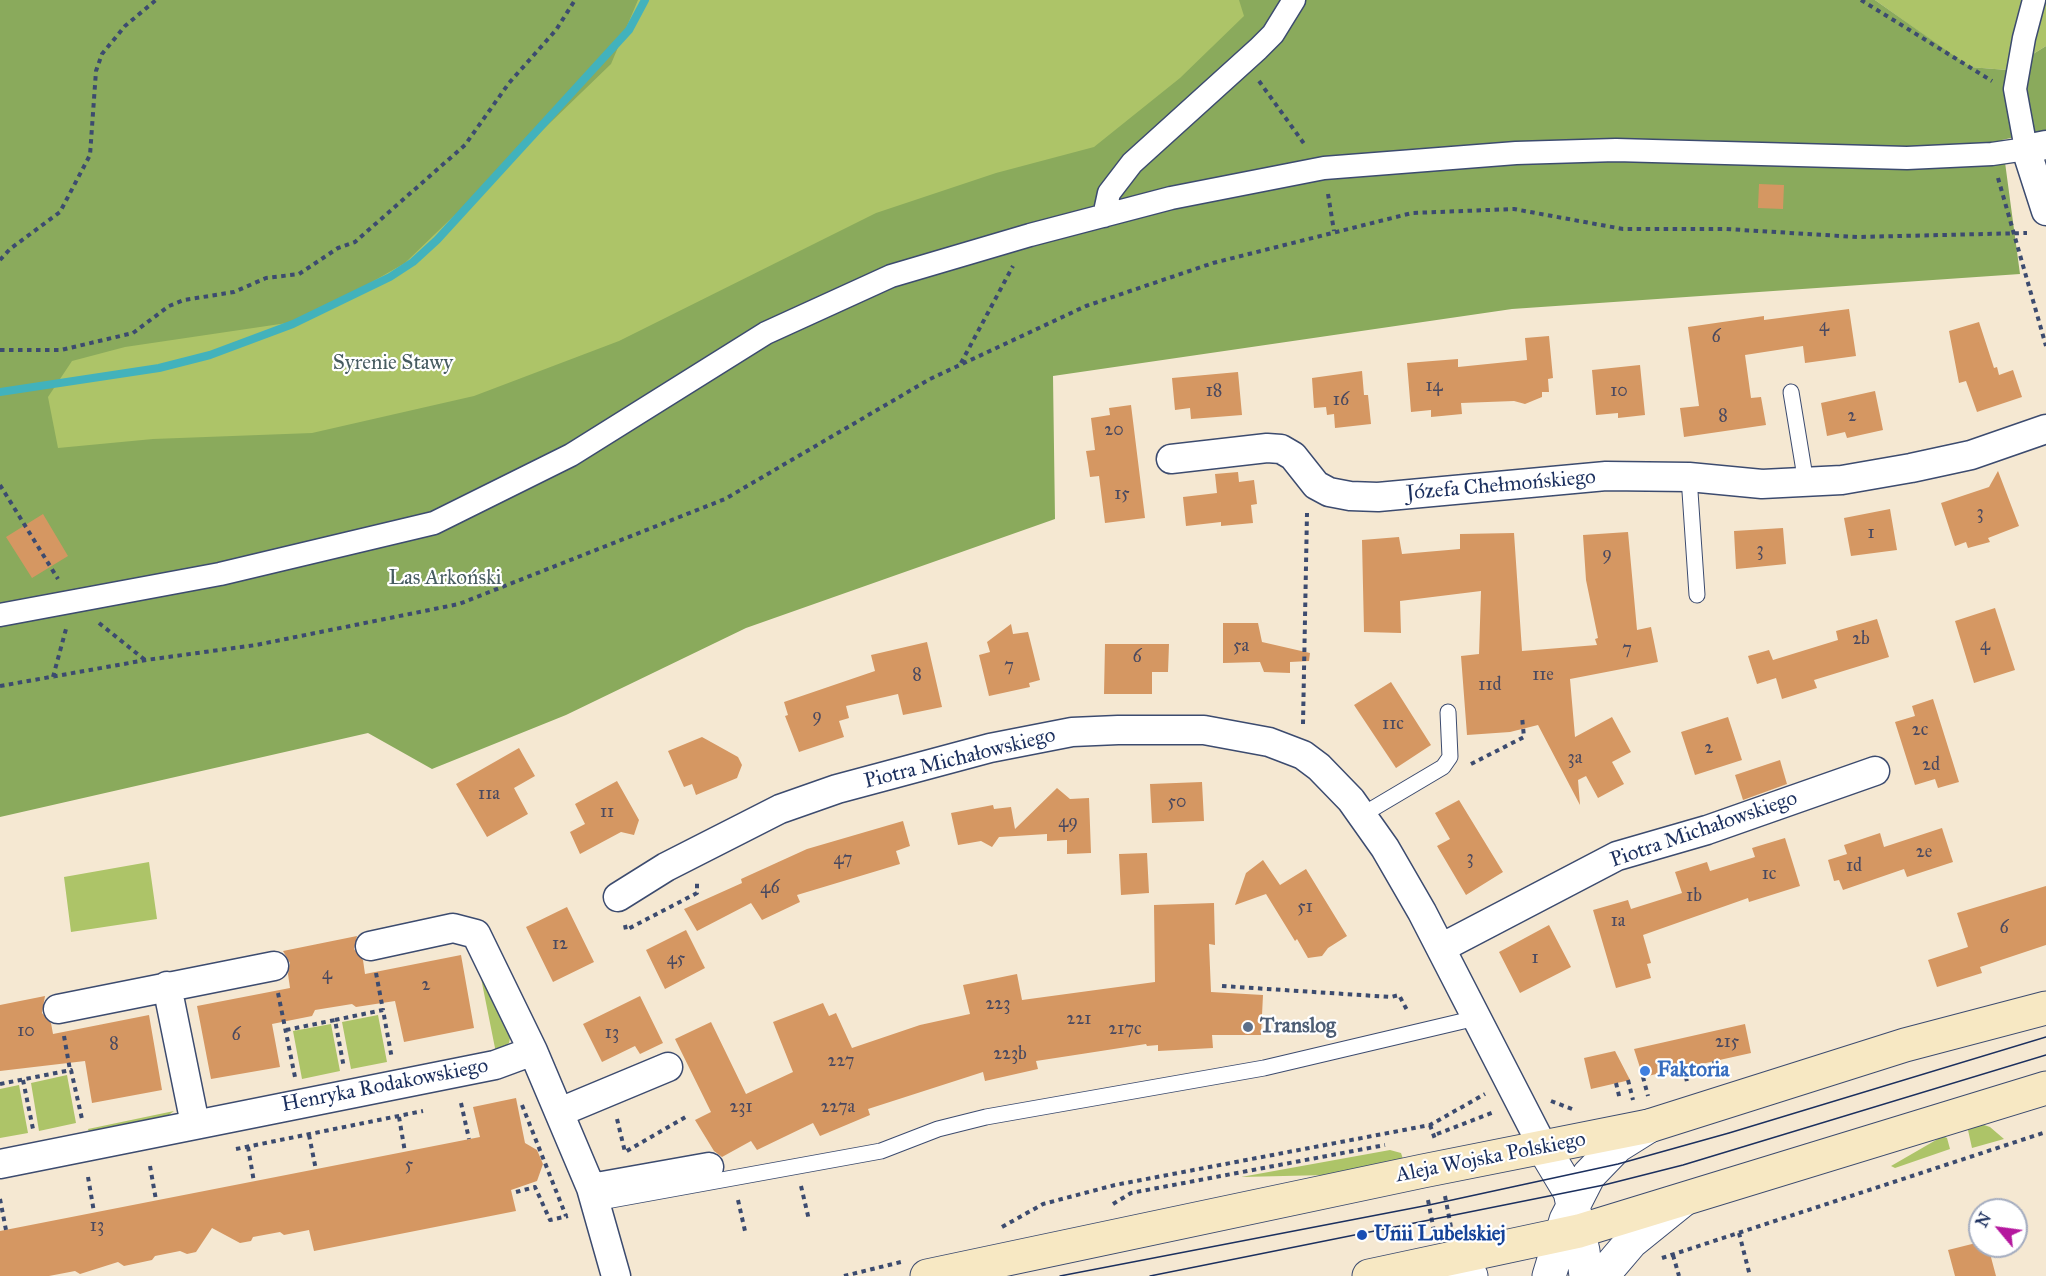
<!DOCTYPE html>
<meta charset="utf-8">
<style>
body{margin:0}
#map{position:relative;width:2046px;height:1276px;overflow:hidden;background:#f5e8d2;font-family:"IM FELL Great Primer",serif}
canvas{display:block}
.north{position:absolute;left:1968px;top:1198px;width:60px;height:60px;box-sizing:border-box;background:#fff;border:2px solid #a4acbf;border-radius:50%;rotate:299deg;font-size:16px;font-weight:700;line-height:24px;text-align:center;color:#1b2f5e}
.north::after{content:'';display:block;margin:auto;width:21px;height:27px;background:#b5179e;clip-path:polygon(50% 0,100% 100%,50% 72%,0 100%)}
</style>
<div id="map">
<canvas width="2046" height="1276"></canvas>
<div class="north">N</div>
</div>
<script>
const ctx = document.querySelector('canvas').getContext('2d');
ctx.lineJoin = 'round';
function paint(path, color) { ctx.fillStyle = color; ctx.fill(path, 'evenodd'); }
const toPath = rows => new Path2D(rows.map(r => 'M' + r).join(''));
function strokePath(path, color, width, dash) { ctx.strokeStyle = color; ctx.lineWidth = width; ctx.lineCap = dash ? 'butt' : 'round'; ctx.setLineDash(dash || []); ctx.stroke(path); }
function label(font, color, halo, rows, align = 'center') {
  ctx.font = font + ' "IM FELL Great Primer",serif'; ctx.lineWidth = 4.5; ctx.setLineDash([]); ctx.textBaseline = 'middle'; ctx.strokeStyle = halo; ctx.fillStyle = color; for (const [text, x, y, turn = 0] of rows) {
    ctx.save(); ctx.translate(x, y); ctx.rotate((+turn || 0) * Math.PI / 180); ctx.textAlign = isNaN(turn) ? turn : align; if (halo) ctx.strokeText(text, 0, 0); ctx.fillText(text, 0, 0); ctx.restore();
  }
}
const green = toPath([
 [0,0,1824,0,1515,297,1047,371,364,727,0,809],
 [1875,0,2046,0,2046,46,2007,70,1969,67],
 [149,862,157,919,71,932,64,877],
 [479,968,512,1029,509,1043,496,1053],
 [378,1015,387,1062,351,1069,342,1022],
 [331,1024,340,1071,302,1079,293,1031],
 [67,1075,76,1123,39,1131,31,1083],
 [19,1085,28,1133,0,1138,0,1089],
 [174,1111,166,1117,90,1134,88,1129],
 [1981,1124,1990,1127,2004,1139,1972,1148,1968,1130],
 [1943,1136,1947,1138,1950,1149,1895,1168,1891,1166],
 [1390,1150,1401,1153,1403,1159,1326,1175,1241,1177]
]);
const forest = toPath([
 [0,0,638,0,611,64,405,263,351,294,287,323,125,347,72,361,48,397,58,448,153,439,312,433,474,396,619,341,876,213,996,173,1094,147,1180,78,1244,16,1239,0,1875,0,1970,67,2007,70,2046,46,2046,130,2002,140,2020,274,1512,309,1053,376,1055,519,746,628,566,715,432,769,368,733,0,817]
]);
const stream = toPath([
 [0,392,159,368,210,355,293,324,390,277,413,262,437,240,629,30,645,0]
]);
const building = toPath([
 [1759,184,1784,185,1783,209,1758,208],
 [1849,309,1856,356,1805,363,1803,346,1745,355,1751,398,1761,397,1766,425,1684,437,1680,408,1699,406,1688,327,1764,316,1764,320],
 [1979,322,1994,368,1997,367,1999,375,2013,370,2022,397,1977,412,1966,381,1959,383,1949,331],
 [1549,336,1553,378,1548,379,1549,392,1542,392,1542,397,1525,404,1514,401,1461,403,1462,414,1431,417,1431,410,1411,412,1407,363,1458,359,1458,367,1527,360,1525,338],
 [1640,365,1645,415,1618,418,1618,413,1596,415,1592,370],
 [1362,371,1364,395,1368,395,1371,424,1335,428,1334,414,1327,415,1326,407,1314,408,1312,378],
 [1238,372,1242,415,1191,419,1190,408,1175,410,1172,378],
 [1875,391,1883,430,1847,438,1845,432,1827,436,1821,403],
 [1131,405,1145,518,1105,523,1099,476,1090,477,1088,463,1086,451,1095,450,1091,418,1110,415,1109,408],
 [1998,471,2019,526,1988,538,1990,542,1968,548,1966,542,1955,546,1941,503,1989,487],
 [1238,472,1239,482,1254,480,1257,504,1251,505,1253,523,1221,526,1221,522,1186,526,1183,497,1217,493,1215,474],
 [1890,509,1897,550,1851,556,1844,518],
 [43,514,68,556,32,578,6,537],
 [1783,528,1786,564,1736,569,1734,531],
 [1628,532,1637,630,1651,627,1658,662,1570,679,1575,737,1612,717,1631,752,1612,762,1624,784,1598,798,1586,776,1578,780,1580,805,1538,725,1510,732,1467,735,1461,656,1479,654,1481,591,1400,601,1401,633,1364,632,1362,540,1399,537,1402,554,1460,549,1460,534,1514,533,1522,651,1597,645,1595,639,1598,638,1586,580,1583,535],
 [1995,608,2015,670,1974,683,1955,621],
 [1877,619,1889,657,1814,680,1817,688,1782,699,1776,678,1757,684,1748,656,1769,650,1773,660,1838,640,1836,631],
 [1223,623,1258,623,1262,642,1310,653,1309,661,1290,662,1290,673,1264,672,1260,662,1223,663],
 [1011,624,1013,634,1028,632,1040,680,1029,683,1030,687,989,696,979,655,990,652,987,642],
 [927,642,942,707,903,715,898,694,846,706,849,718,839,721,844,737,799,752,785,716,788,715,784,702,875,671,871,655],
 [1105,644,1169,644,1168,672,1152,672,1152,694,1104,694],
 [1391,682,1431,745,1396,768,1354,705],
 [1933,699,1959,782,1938,788,1935,779,1915,785,1895,722,1915,716,1912,706],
 [1728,717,1742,760,1695,775,1681,732],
 [702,737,738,757,742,765,737,778,696,795,692,784,684,787,668,751],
 [519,748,535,776,514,788,528,814,487,837,456,784],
 [1780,760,1787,784,1743,800,1735,775],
 [617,781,639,820,634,835,621,832,580,854,570,832,585,824,575,804],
 [1202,782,1204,821,1152,823,1150,784],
 [1057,788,1070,799,1089,798,1091,853,1067,854,1067,840,1047,841,1047,834,999,837,992,847,981,841,958,845,951,813,993,805,994,809,1011,807,1015,829],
 [1459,800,1503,872,1466,895,1437,846,1450,839,1435,813],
 [903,821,910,846,896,851,900,864,797,895,800,902,762,920,751,903,697,931,684,909,742,883,741,879,807,849],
 [1942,828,1953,862,1907,877,1904,869,1843,890,1839,880,1834,881,1828,860,1847,854,1844,845,1880,833,1884,847],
 [1785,838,1800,886,1749,902,1748,898,1643,935,1651,963,1647,964,1651,978,1616,988,1593,910,1628,900,1631,909,1682,893,1675,872,1707,862,1710,871,1755,857,1752,848],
 [1147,853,1149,893,1121,895,1119,854],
 [1263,860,1280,885,1306,869,1347,936,1328,948,1322,956,1308,958,1297,939,1295,941,1266,894,1235,905,1246,873],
 [2046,886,2046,945,1980,967,1982,973,1937,987,1928,960,1968,947,1957,913],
 [1214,903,1215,945,1209,944,1211,992,1263,995,1261,1035,1212,1035,1213,1048,1158,1051,1158,1045,1147,1046,1146,1044,1088,1053,1036,1061,1038,1069,985,1081,983,1072,868,1109,870,1115,820,1136,813,1123,757,1150,751,1141,722,1157,714,1151,695,1120,711,1112,675,1039,711,1022,746,1094,793,1072,773,1022,823,1003,829,1016,836,1013,852,1048,920,1025,970,1014,963,985,1017,974,1022,1000,1155,982,1154,905],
 [567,907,594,962,553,982,526,927],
 [1549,925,1571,967,1520,993,1499,952],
 [686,930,705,968,665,989,646,950],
 [357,936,354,949,363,960,365,974,461,955,474,1028,404,1042,395,1001,356,1007,352,1004,315,1010,312,1016,272,1024,280,1067,211,1079,197,1006,290,988,288,974,290,963,283,951],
 [45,996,42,1013,51,1023,53,1034,149,1015,162,1090,92,1103,85,1061,0,1071,0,1005],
 [640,996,663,1043,640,1054,635,1046,602,1062,583,1024],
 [1745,1024,1751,1053,1643,1077,1634,1049],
 [1615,1051,1630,1080,1591,1089,1584,1058],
 [516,1098,525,1143,537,1150,543,1164,537,1181,511,1190,516,1211,314,1251,309,1230,284,1235,280,1232,253,1237,251,1241,240,1243,212,1228,196,1252,187,1254,180,1251,155,1256,152,1260,124,1266,118,1262,80,1274,75,1271,49,1276,0,1276,0,1231,480,1137,473,1107],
 [1980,1242,1980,1246,1988,1246,1996,1276,1955,1276,1948,1250]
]);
const path = toPath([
 [1861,0,1992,81],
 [1259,81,1305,145],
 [1998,178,2046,346],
 [1328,194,1334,231],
 [0,260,10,249,60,212,90,155,96,71,102,54,125,26,156,0],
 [0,350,61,350,133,333,169,306,184,300,234,292,266,278,299,274,338,248,355,242,465,145,509,83,556,30,575,0],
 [961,363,1013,266],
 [0,485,58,579],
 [99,623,145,660],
 [53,677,66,629],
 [0,686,146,660,256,645,459,604,725,499,930,379,1086,306,1213,263,1412,213,1514,209,1623,229,1726,229,1857,237,2027,233],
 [1303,724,1307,513],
 [1471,764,1524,737,1522,717],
 [625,925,626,930,697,893,697,881],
 [376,973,383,1010],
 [1222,986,1391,997,1399,995,1408,1012],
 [278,993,295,1077],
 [335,1020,383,1010,392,1059],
 [286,1030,335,1020,344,1068],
 [64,1036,70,1070],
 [1714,1061,1717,1073],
 [1684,1068,1687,1082],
 [1643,1077,1648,1096],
 [23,1080,33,1129],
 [1628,1080,1633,1100],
 [1616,1083,1620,1100],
 [0,1084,71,1070,82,1119],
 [1551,1101,1572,1109],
 [461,1103,469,1139],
 [522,1105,566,1216],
 [399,1117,405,1152],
 [617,1119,625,1152,689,1115],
 [1430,1125,1435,1139],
 [1437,1134,1494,1112],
 [309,1135,316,1170],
 [248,1147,254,1182],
 [236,1149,423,1111],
 [150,1166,156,1200],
 [88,1177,94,1212],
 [801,1186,809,1220],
 [516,1192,535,1187,550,1220,568,1216],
 [1445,1196,1451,1227],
 [0,1199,6,1230],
 [738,1200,745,1231],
 [1428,1200,1434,1231],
 [1113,1204,1131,1193,1385,1145],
 [1002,1227,1043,1204,1115,1185,1430,1125,1485,1094],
 [1739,1233,1750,1276],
 [1673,1255,1679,1276],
 [1662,1258,2046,1132],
 [844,1276,901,1262]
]);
const service = toPath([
 [1791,392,1806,483],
 [1689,477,1697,595],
 [1362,815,1443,767,1450,757,1448,712],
 [595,1203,881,1151,938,1129,986,1117,1264,1068,1476,1018]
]);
const pedestrian = toPath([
 [1104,216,1109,193,1132,163,1258,49,1273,34,1294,0],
 [0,615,220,574,434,523,571,455,766,333,891,276,1030,235,1171,198,1324,168,1516,153,1616,150,1907,158,1992,154,2026,149,2015,89,2024,38,2034,0]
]);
const minor = toPath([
 [2046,145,2026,149,2046,211],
 [1171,459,1267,448,1281,449,1293,456,1316,485,1329,492,1350,496,1378,497,1606,476,1689,477,1762,484,1842,480,1911,468,1971,455,2046,429],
 [618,897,666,867,780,809,837,789,990,748,1072,732,1118,730,1204,730,1269,742,1303,755,1319,767,1351,800,1385,848,1422,912,1543,1147],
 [370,946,453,928,476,934,533,1051],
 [1441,948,1617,856,1707,830,1875,771],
 [167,986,195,1124],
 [58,1009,274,966],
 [560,1112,668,1067],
 [0,1164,495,1065,533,1051,591,1188,616,1276],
 [591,1188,709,1167]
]);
const tertiary = toPath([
 [1543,1147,1570,1192,1583,1251,1586,1276],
 [1419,1267,1441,1268,1471,1276],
 [1549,1276,1566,1220,1589,1175,1617,1146,1649,1126],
 [1602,1276,1631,1242,1683,1200]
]);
const secondary = toPath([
 [927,1276,1423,1171,1649,1126,1905,1045,2046,1008],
 [1369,1276,1579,1231,2046,1088]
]);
const tram = toPath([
 [1060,1276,1429,1205,1618,1164,1729,1133,2046,1037],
 [1150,1276,1604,1185,1683,1165,2046,1055]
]);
const markers = [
 [1248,1027,6,"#5c6f8a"],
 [1645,1071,6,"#3f7fe0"],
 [1362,1235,6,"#1a4fb4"]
];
const numberNames = [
 ["4",1824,327],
 ["6",1716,338],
 ["14",1434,387],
 ["18",1214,392],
 ["10",1619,392],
 ["16",1341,401],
 ["8",1723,417],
 ["2",1852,417],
 ["20",1114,431],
 ["15",1122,495],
 ["3",1980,514],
 ["1",1871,534],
 ["3",1760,551],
 ["9",1607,555],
 ["2b",1861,640],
 ["4",1985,646],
 ["5a",1241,647],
 ["7",1627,650],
 ["6",1137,658],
 ["7",1009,667],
 ["8",917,676],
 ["11e",1543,676],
 ["11d",1490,686],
 ["9",817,717],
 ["11c",1393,725],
 ["2c",1920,731],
 ["2",1709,749],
 ["3a",1575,759],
 ["2d",1931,766],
 ["11a",489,795],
 ["50",1177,803],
 ["11",607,813],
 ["49",1068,823],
 ["2e",1924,853],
 ["3",1470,859],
 ["47",843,860],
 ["1d",1854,867],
 ["1c",1769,875],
 ["46",770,889],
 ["1b",1694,897],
 ["51",1305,908],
 ["1a",1618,922],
 ["6",2004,929],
 ["12",560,945],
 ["1",1535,959],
 ["45",676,960],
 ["4",327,975],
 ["2",426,986],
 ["223",998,1005],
 ["221",1079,1020],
 ["217c",1125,1030],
 ["10",26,1032],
 ["13",612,1034],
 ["6",236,1036],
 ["215",1727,1043],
 ["8",114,1045],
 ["223b",1010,1055],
 ["227",841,1062],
 ["231",741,1108],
 ["227a",838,1108],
 ["5",409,1166],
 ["13",97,1227]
];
const parkNames = [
 ["Syrenie Stawy",393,364],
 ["Las Arkoński",445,579]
];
const streetNames = [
 ["Józefa Chełmońskiego",1501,486,-5],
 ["Piotra Michałowskiego",960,759,-14],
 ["Piotra Michałowskiego",1704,830,-19],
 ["Henryka Rodakowskiego",385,1086,-11],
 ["Aleja Wojska Polskiego",1491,1158,-11]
];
const serviceNames = [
 ["Translog",1260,1027]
];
const shopNames = [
 ["Faktoria",1657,1071]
];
const transitNames = [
 ["Unii Lubelskiej",1374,1235]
];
paint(green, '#adc468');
paint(forest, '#8aaa5c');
strokePath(stream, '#42b2bc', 8);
paint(building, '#d59762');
strokePath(service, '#3c4b6f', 17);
strokePath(pedestrian, '#3c4b6f', 25);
strokePath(minor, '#3c4b6f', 31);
strokePath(tertiary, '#3c4b6f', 35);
strokePath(secondary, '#3c4b6f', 35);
strokePath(path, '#3c4b6f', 4, [4.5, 4.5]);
strokePath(service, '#fff', 15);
strokePath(pedestrian, '#fff', 22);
strokePath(minor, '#fff', 28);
strokePath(tertiary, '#fff', 33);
strokePath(secondary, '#f7e8c3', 33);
strokePath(tram, '#1b2f5e', 1.5);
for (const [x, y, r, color] of markers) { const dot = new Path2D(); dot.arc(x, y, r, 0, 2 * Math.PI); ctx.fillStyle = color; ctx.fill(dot); strokePath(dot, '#fff', 2); }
label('18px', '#4a495f', null, numberNames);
label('21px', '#475c61', '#fff', parkNames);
label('21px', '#1b2f5e', '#fff', streetNames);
label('bold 21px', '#4e5e75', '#fff', serviceNames, 'left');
label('bold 21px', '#366cbe', '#fff', shopNames, 'left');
label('bold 21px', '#164399', '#fff', transitNames, 'left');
</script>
